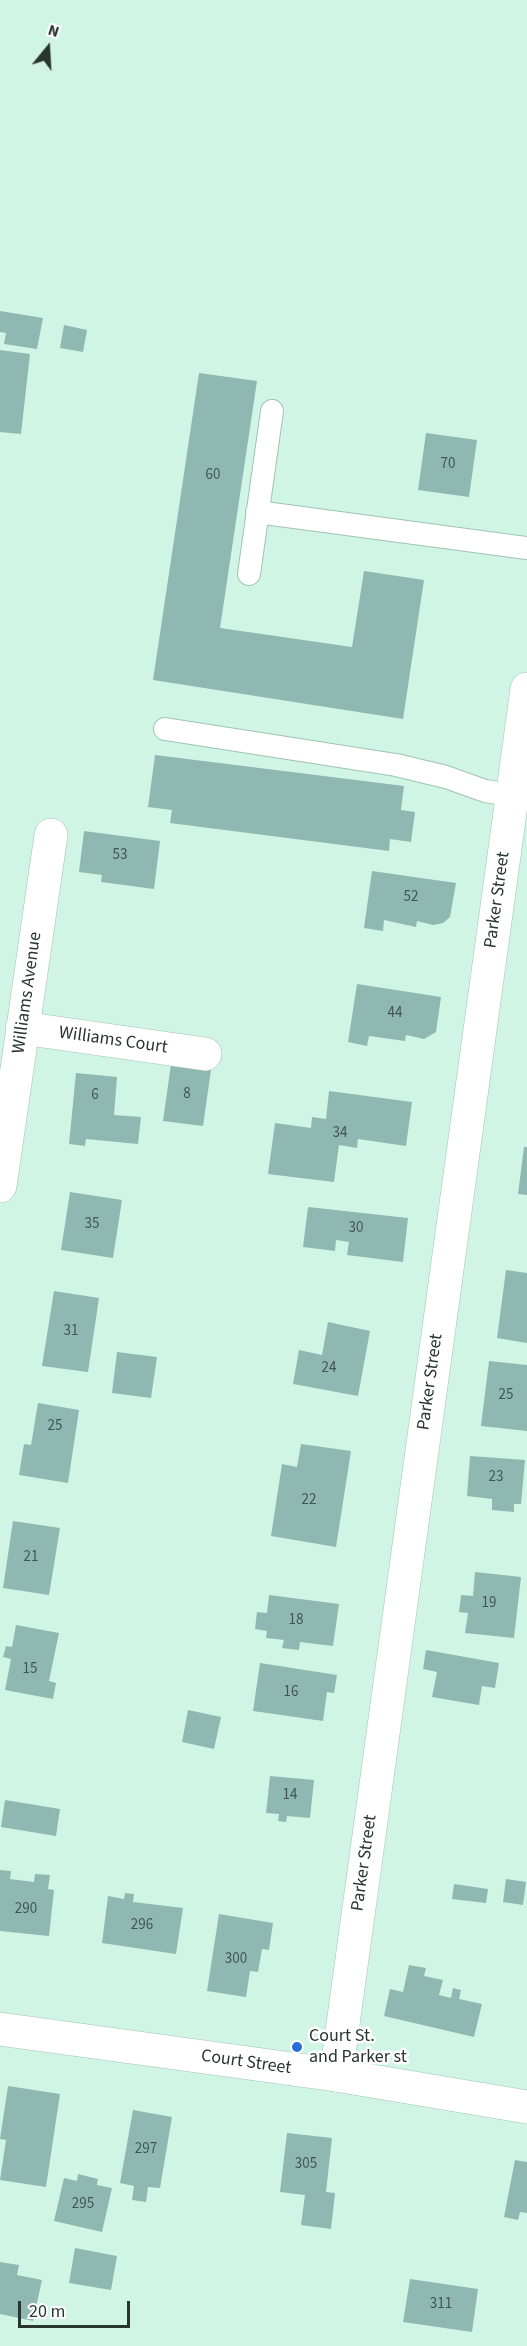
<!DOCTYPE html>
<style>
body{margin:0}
#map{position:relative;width:527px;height:2346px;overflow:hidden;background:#d1f5e4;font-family:"Source Sans 3",sans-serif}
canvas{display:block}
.north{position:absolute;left:18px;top:18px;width:60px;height:60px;-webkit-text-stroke:4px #fff;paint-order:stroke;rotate:18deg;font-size:16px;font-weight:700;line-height:24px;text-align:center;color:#283630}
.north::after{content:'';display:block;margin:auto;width:21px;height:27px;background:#283630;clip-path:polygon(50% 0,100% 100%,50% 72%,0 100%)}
.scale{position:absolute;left:18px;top:2301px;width:112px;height:27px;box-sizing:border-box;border:3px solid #283630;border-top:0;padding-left:8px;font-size:18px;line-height:21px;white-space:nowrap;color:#283630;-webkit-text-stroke:4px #fff;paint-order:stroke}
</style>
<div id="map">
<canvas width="527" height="2346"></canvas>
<div class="north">N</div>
<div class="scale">20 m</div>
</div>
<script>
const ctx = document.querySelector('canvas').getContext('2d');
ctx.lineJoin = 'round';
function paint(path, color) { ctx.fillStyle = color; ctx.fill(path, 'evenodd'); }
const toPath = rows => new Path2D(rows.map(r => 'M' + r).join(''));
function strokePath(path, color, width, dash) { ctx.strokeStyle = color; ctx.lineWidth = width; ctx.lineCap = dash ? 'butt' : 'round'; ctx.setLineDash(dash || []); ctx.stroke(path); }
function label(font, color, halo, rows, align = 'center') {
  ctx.font = font + ' "Source Sans 3",sans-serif'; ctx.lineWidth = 5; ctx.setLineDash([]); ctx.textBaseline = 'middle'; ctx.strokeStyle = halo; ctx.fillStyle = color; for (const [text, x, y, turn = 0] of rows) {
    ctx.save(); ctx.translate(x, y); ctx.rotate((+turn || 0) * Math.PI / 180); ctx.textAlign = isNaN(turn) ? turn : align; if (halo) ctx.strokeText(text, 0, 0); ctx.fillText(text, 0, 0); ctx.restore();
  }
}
const building = toPath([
 [0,311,43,318,37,349,4,344,6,333,0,332],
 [64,325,87,330,83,352,60,348],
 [0,350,30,354,21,434,0,432],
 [199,373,257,381,220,628,352,647,364,571,424,580,403,719,153,680],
 [426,433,477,440,469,497,418,490],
 [155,755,404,786,401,810,415,812,411,842,390,839,389,851,170,823,172,810,148,807],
 [84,831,160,841,154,889,101,882,102,875,79,872],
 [372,871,456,883,450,917,443,923,433,925,417,921,416,927,384,920,383,931,364,928],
 [357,984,441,997,436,1032,424,1039,406,1035,405,1041,369,1036,367,1046,348,1042],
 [171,1064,211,1070,203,1126,163,1121],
 [76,1073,117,1077,114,1115,141,1117,138,1144,86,1139,85,1146,69,1144],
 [329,1091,412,1102,406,1146,358,1139,357,1148,339,1145,334,1182,268,1174,275,1123,311,1128,312,1117,326,1119],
 [524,1147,527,1147,527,1195,518,1194],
 [70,1192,122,1200,113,1258,61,1250],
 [308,1207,408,1218,403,1262,347,1255,349,1242,336,1240,335,1251,303,1247],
 [506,1270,527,1273,527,1343,497,1338],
 [54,1291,99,1298,88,1372,42,1366],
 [328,1322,370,1331,358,1396,293,1384,299,1350,322,1355],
 [117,1352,157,1357,151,1398,112,1393],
 [489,1361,527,1365,527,1431,481,1426],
 [38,1403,79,1410,68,1483,19,1475,24,1444,31,1445],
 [301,1444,351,1451,336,1547,271,1536,282,1464,297,1467],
 [470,1456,525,1460,521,1504,514,1504,514,1512,492,1510,492,1499,467,1496],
 [13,1521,60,1528,49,1595,3,1588],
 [475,1572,521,1577,514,1638,465,1633,468,1613,459,1612,461,1595,473,1596],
 [269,1595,339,1604,333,1646,300,1642,299,1650,282,1648,284,1640,266,1638,267,1631,255,1629,257,1612,267,1613],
 [16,1625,59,1633,49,1681,56,1683,53,1699,5,1690,11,1659,3,1657,6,1646,12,1647],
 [426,1650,499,1663,495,1688,482,1686,479,1705,432,1697,437,1672,423,1669],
 [260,1663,337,1675,334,1693,327,1692,323,1721,253,1711],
 [188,1710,221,1717,214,1749,182,1742],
 [270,1776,314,1780,310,1818,287,1816,286,1822,278,1821,279,1814,266,1813],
 [5,1800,60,1809,56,1836,1,1827],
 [0,1870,11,1871,10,1879,34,1882,35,1874,50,1875,48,1889,54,1890,49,1936,0,1931],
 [506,1879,526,1882,523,1905,503,1902],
 [454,1884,488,1889,486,1903,452,1899],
 [125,1893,134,1894,133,1902,183,1908,176,1954,102,1943,108,1896,124,1899],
 [219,1914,273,1923,269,1950,262,1949,258,1972,250,1971,246,1997,207,1991],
 [409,1965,426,1968,424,1976,443,1980,439,1995,451,1998,453,1988,461,1990,459,1999,482,2004,474,2037,384,2016,390,1989,403,1992],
 [8,2086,60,2094,46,2187,0,2180,6,2140,0,2139],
 [133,2110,172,2117,160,2188,148,2187,146,2202,132,2200,134,2186,120,2183],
 [287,2133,332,2138,326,2192,335,2193,331,2229,301,2225,305,2195,280,2192],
 [515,2160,527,2162,527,2213,520,2212,518,2220,504,2217],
 [78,2174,98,2179,97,2185,112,2188,102,2232,54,2221,64,2178,77,2181],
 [75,2248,117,2256,111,2290,69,2283],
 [0,2262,19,2265,17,2275,42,2280,33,2321,0,2314],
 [410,2279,478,2289,472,2332,403,2322]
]);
const service = toPath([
 [257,512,527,548],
 [249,574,272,411],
 [165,729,396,765,446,777,485,791,512,795]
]);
const minor = toPath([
 [22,1028,205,1054],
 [0,1186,51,835],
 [336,2075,527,689]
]);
const secondary = toPath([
 [0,2029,336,2075,527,2107]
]);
const markers = [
 [297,2047,6,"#276dd9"]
];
const numberNames = [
 ["70",448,465],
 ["60",213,476],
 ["53",120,856],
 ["52",411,898],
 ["44",395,1014],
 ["8",187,1095],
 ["6",95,1096],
 ["34",340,1134],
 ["35",92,1225],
 ["30",356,1229],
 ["31",71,1332],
 ["24",329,1369],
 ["25",506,1396],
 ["25",55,1427],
 ["23",496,1478],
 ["22",309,1501],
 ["21",31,1558],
 ["19",489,1604],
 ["18",296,1621],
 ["15",30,1670],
 ["16",291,1693],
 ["14",290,1796],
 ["290",26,1910],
 ["296",142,1926],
 ["300",236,1960],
 ["297",146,2150],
 ["305",306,2165],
 ["295",83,2205],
 ["311",441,2305]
];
const streetNames = [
 ["Parker Street",498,900,-82],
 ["Williams Avenue",28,993,-82],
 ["Williams Court",113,1041,8],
 ["Parker Street",431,1382,-82],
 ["Parker Street",365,1863,-82],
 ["Court Street",246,2063,8]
];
const poiNames = [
 ["Court St.",309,2037],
 ["and Parker st",309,2058]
];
paint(building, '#90b8b2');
strokePath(service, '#a0c3b3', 24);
strokePath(minor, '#a0c3b3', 34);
strokePath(secondary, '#a0c3b3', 34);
strokePath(service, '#fff', 22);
strokePath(minor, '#fff', 33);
strokePath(secondary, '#fff', 33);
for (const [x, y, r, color] of markers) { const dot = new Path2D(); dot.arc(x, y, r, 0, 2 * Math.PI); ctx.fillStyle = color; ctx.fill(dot); strokePath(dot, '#fff', 2); }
label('15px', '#425650', null, numberNames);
label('18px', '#283630', '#fff', streetNames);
label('18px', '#283630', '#fff', poiNames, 'left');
</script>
